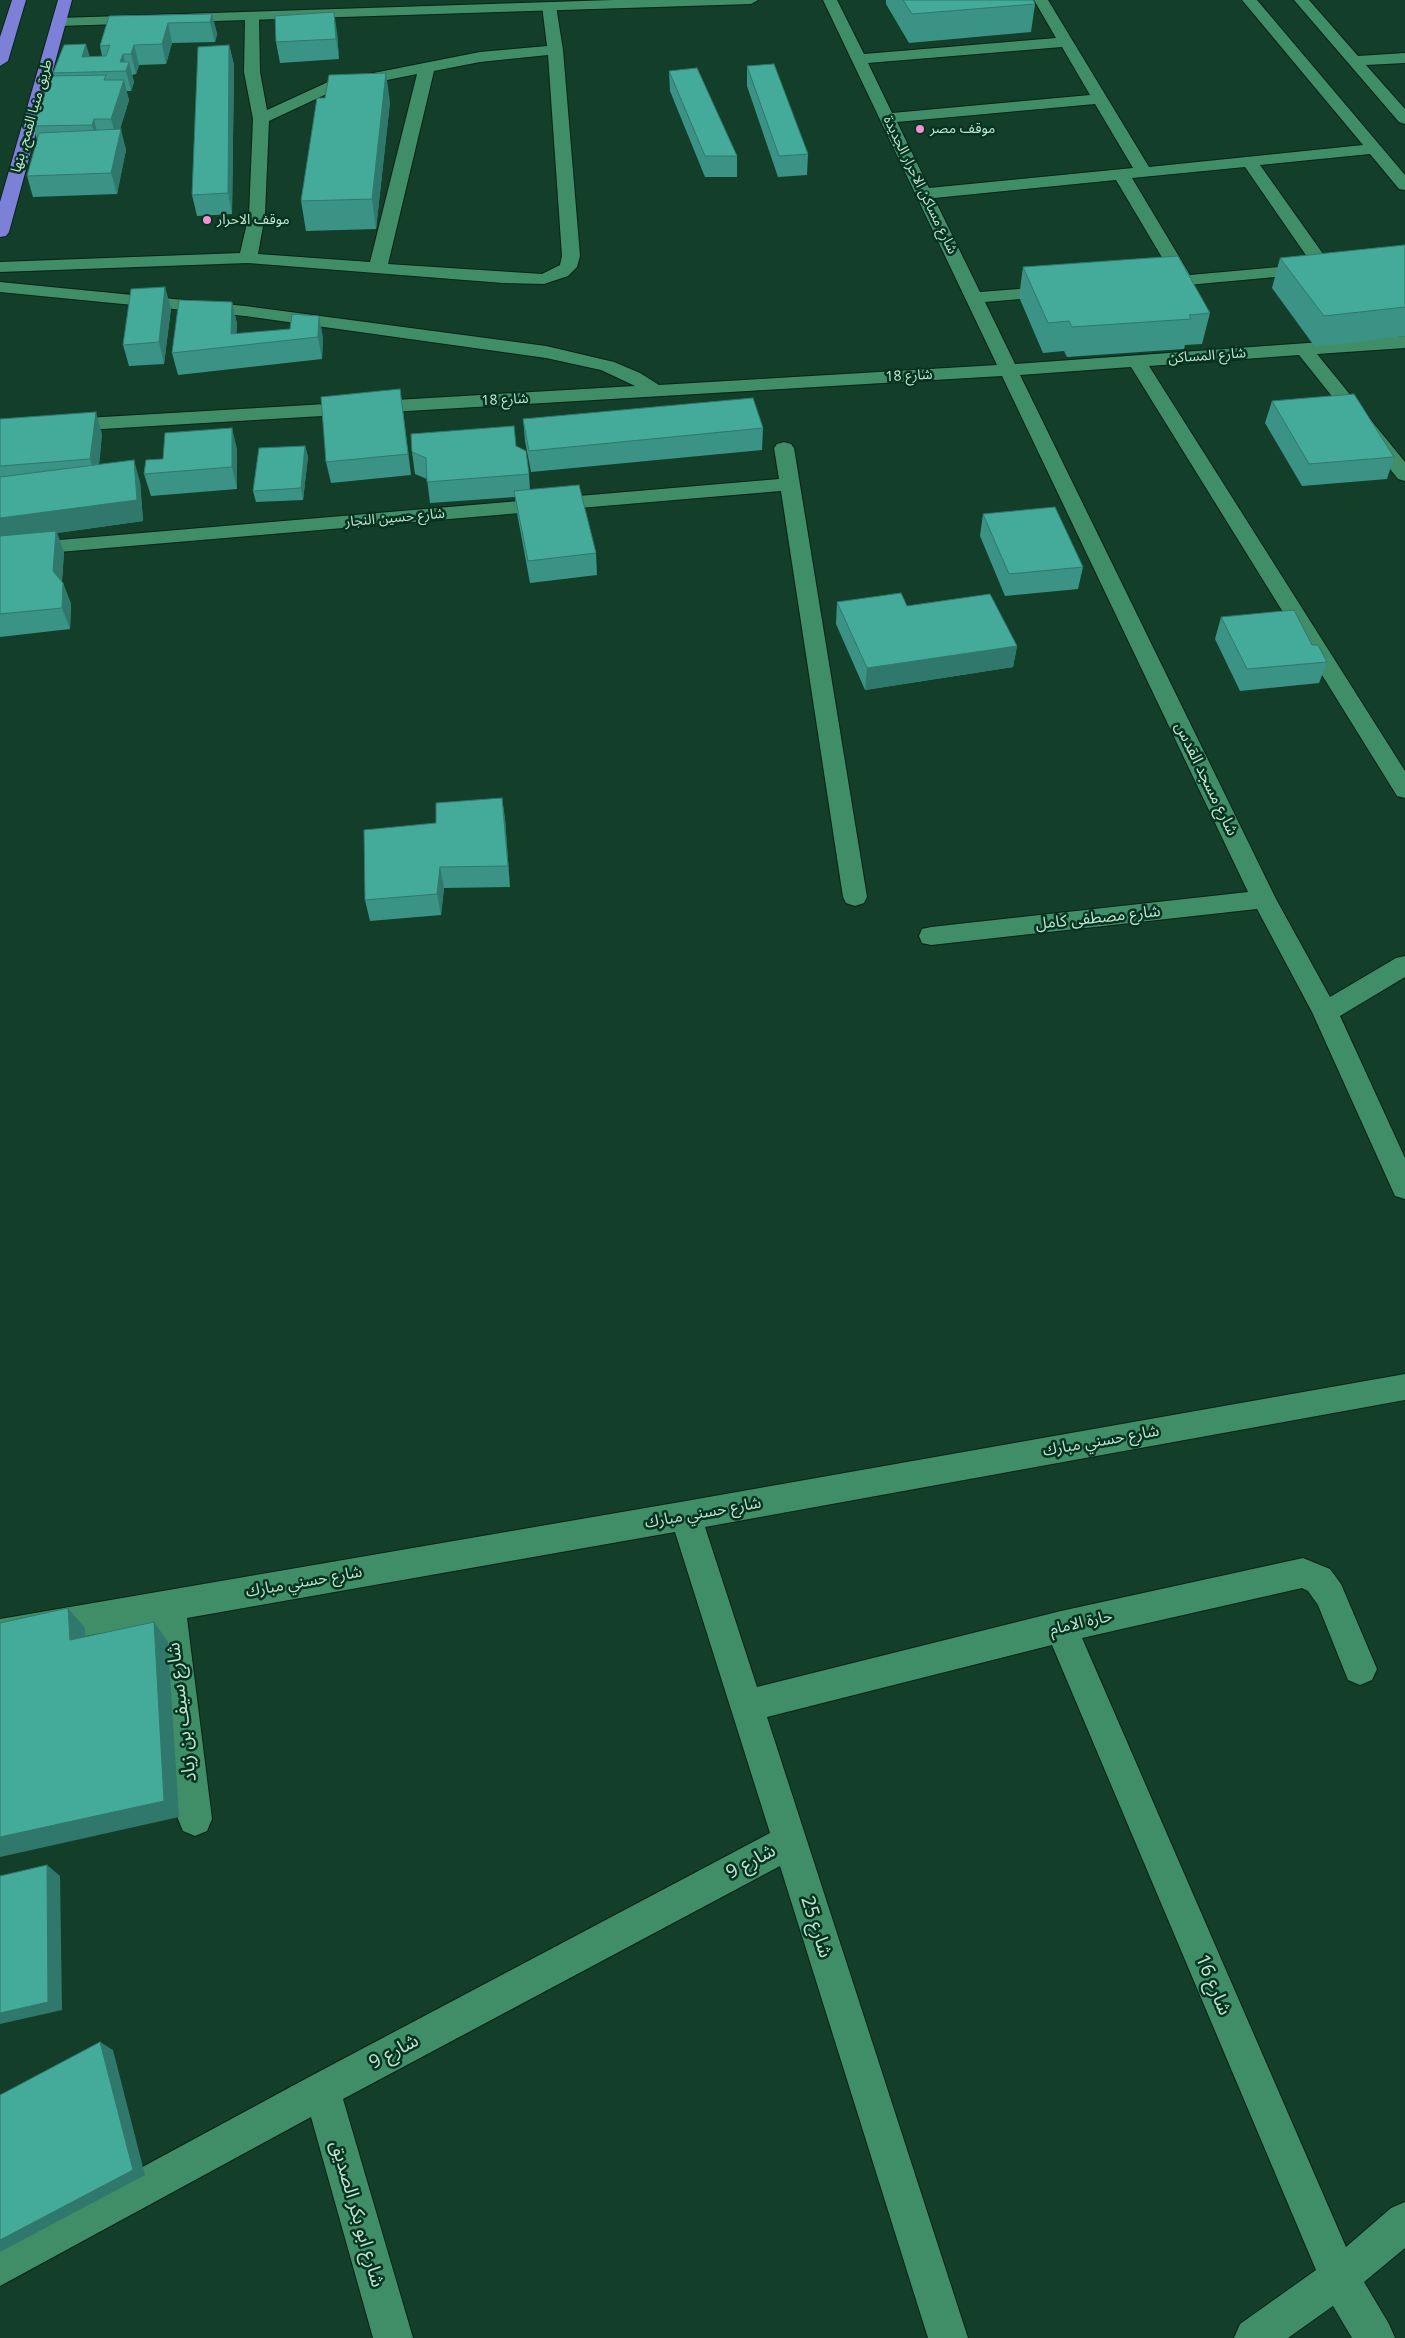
<!DOCTYPE html>
<meta charset="utf-8">
<style>
body{margin:0}
canvas{display:block;background:#133e2a}
</style>
<canvas width="1405" height="2338"></canvas>
<script>
const ctx = document.querySelector('canvas').getContext('2d');
ctx.lineJoin = 'round';
const toPath = rows => new Path2D(rows.map(r => 'M' + r).join(''));
function strokePath(path, color, width, dash) { ctx.strokeStyle = color; ctx.lineWidth = width; ctx.lineCap = dash ? 'butt' : 'round'; ctx.setLineDash(dash || []); ctx.stroke(path); }
function paint(path, color) { ctx.fillStyle = color; ctx.fill(path, 'evenodd'); }
function label(font, color, halo, rows, align = 'center') {
  ctx.font = font + ' "Noto Sans","Noto Sans Arabic",sans-serif'; ctx.lineWidth = 5; ctx.setLineDash([]); ctx.textBaseline = 'middle'; ctx.strokeStyle = halo; ctx.fillStyle = color; for (const [text, x, y, turn = 0] of rows) {
    ctx.save(); ctx.translate(x, y); ctx.rotate((+turn || 0) * Math.PI / 180); ctx.textAlign = isNaN(turn) ? turn : align; if (halo) ctx.strokeText(text, 0, 0); ctx.fillText(text, 0, 0); ctx.restore();
  }
}
const lane = toPath([
 [549,2,556,6,563,50,580,256,577,267,568,276,544,284,503,283,248,263,0,272,0,262,240,253,249,215,253,119,244,72,245,16,247,13,257,13,259,16,260,72,267,110,328,82,480,52,547,46,542,6,549,2],
 [548,55,562,256,560,265,542,274,388,264,434,71,480,62,548,55],
 [417,74,370,262,258,254,265,215,269,121,333,91,417,74]
]);
const street = toPath([
 [613,0,758,0,751,4,59,26,52,22,59,18,613,0],
 [823,0,837,0,864,54,1056,38,1034,0,1048,0,1149,167,1363,145,1242,0,1257,0,1405,175,1405,190,1399,189,1370,154,1260,165,1333,268,1330,272,1155,288,1149,287,1146,283,1149,279,1173,276,1116,180,934,198,980,292,1057,286,1063,287,1066,291,1063,295,1057,296,985,302,1015,364,1405,336,1405,348,1317,354,1405,462,1405,481,1398,479,1299,355,1149,366,1405,771,1405,798,1397,796,1131,367,1020,375,1276,899,1330,997,1396,958,1405,956,1405,977,1340,1016,1405,1158,1405,1199,1395,1196,1312,1012,1257,909,931,945,922,943,919,936,922,929,931,927,1248,892,1002,376,0,435,0,423,635,386,601,370,546,358,245,316,0,292,0,282,245,306,546,346,614,362,640,373,659,385,997,365,823,0],
 [1062,47,1090,95,892,113,868,63,1062,47],
 [1095,104,1133,168,929,188,897,122,1095,104],
 [1245,167,1312,264,1190,275,1132,178,1245,167],
 [1294,0,1309,0,1358,56,1405,53,1405,63,1366,65,1405,109,1405,124,1399,122,1294,0],
 [784,442,791,444,794,448,867,897,864,903,855,906,846,903,843,897,781,491,0,557,0,545,779,479,774,448,777,444,784,442],
 [1405,1374,1405,1400,705,1527,757,1687,1061,1611,1303,1558,1330,1569,1341,1584,1377,1669,1372,1680,1360,1685,1348,1680,1318,1605,1308,1591,1302,1588,1082,1638,1346,2247,1391,2208,1405,2202,1405,2248,1364,2282,1389,2324,1395,2338,1352,2338,1333,2306,1288,2338,1234,2338,1240,2324,1316,2270,1052,1645,767,1717,968,2338,928,2338,780,1866,343,2099,413,2338,373,2338,311,2117,0,2286,0,2244,309,2077,770,1833,675,1532,187,1618,212,1819,207,1831,195,1836,183,1831,178,1819,155,1624,0,1651,0,1619,686,1501,1405,1374]
]);
const highway = toPath([
 [12,0,26,0,8,61,0,66,0,37,12,0],
 [58,0,72,0,9,232,6,236,0,237,0,202,58,0]
]);
const wall = toPath([
 [886,0,1033,0,1035,4,1031,32,909,43,886,4],
 [212,14,217,34,215,42,172,43,166,64,139,65,136,74,132,75,134,82,131,91,126,91,129,100,120,129,126,150,117,194,33,197,27,176,37,140,33,126,54,76,53,73,102,56,100,46,109,16],
 [337,32,339,59,280,63,276,42],
 [229,45,234,65,232,214,197,216,192,195],
 [747,66,808,154,807,175,778,177,747,86],
 [669,71,737,156,737,177,705,177,670,91],
 [390,102,376,229,306,231,301,201],
 [1405,245,1405,336,1315,347,1272,288,1280,258],
 [1023,267,1210,313,1202,344,1185,345,1184,349,1067,357,1064,351,1043,353,1019,297],
 [232,302,237,324,236,334,323,337,322,359,178,375,172,353],
 [171,308,164,364,129,366,123,345],
 [1272,401,1394,457,1387,479,1302,486,1265,423],
 [403,411,411,475,331,483,326,462],
 [0,419,102,434,99,465,140,482,143,521,57,533,64,552,62,581,71,604,70,629,0,637],
 [523,419,763,428,762,450,531,472,525,441],
 [305,446,308,457,303,500,256,502,253,491],
 [516,446,529,474,530,490,596,553,597,575,530,583,517,513,515,497,430,503,427,479,415,474,412,452],
 [237,449,237,489,151,496,144,474,163,459],
 [983,514,1083,567,1078,589,1005,596,980,536],
 [837,602,907,606,1017,646,1013,667,865,690,836,624],
 [1221,617,1312,645,1327,662,1319,683,1240,691,1215,639],
 [502,798,505,819,510,887,444,888,441,915,370,921,365,900,436,823]
]);
const shadedWall = toPath([
 [334,12,337,32,339,59,336,39],
 [212,14,217,34,215,42,210,22],
 [168,23,172,43,166,64,162,44],
 [86,44,92,64,82,57],
 [134,45,139,65,136,74,131,54],
 [229,45,234,65,232,214,228,193],
 [123,54,127,68,129,62,134,82,131,91,126,71,120,62],
 [386,73,390,102,376,229,372,199],
 [124,80,129,100,117,139,111,119],
 [94,119,99,140,97,145,92,125],
 [121,129,126,150,117,194,111,173],
 [165,287,171,308,164,364,159,342],
 [232,302,237,324,236,346,231,334],
 [319,316,323,337,322,359,318,337],
 [400,389,403,411,411,475,408,454],
 [96,412,102,434,97,481,90,459],
 [232,428,237,449,237,489,232,467],
 [305,446,308,457,303,500,301,488],
 [134,460,140,482,143,521,57,533,64,552,61,592,0,541,0,518],
 [63,583,71,604,70,629,62,608],
 [1017,646,1013,667,865,690,867,668],
 [502,798,505,819,510,887,508,866],
 [440,867,444,888,441,915,437,894],
 [68,1608,85,1628,87,1659,70,1640],
 [154,1622,168,1642,179,1817,0,1857,0,1837],
 [47,1865,60,1876,62,2010,0,2024,0,2013],
 [100,2042,113,2050,145,2175,0,2252,0,2240]
]);
const building = toPath([
 [903,0,1033,0,1035,4,912,14,903,0],
 [334,12,336,39,276,42,275,16,334,12],
 [212,14,210,22,168,23,162,44,134,45,131,54,123,54,120,62,129,62,126,71,53,73,64,45,86,44,82,57,106,56,110,45,100,46,109,16,212,14],
 [229,45,228,193,192,195,198,47,229,45],
 [774,64,808,154,779,156,747,66,774,64],
 [697,68,737,156,705,156,669,71,697,68],
 [386,73,372,199,301,201,317,98,325,98,329,75,386,73],
 [106,75,104,80,124,80,111,119,94,119,92,125,33,126,51,76,106,75],
 [121,129,111,173,27,176,39,133,121,129],
 [1405,245,1405,307,1324,316,1280,258,1405,245],
 [1178,256,1210,313,1189,315,1191,319,1072,327,1069,321,1048,323,1023,267,1178,256],
 [165,287,159,342,123,345,131,289,165,287],
 [179,300,232,302,231,334,290,329,292,314,319,316,318,337,172,353,179,300],
 [400,389,408,454,326,462,321,397,400,389],
 [1354,394,1394,457,1309,464,1272,401,1354,394],
 [753,398,763,428,529,451,523,419,753,398],
 [96,412,90,459,0,466,0,419,96,412],
 [514,426,516,446,526,451,529,474,427,482,426,458,412,452,411,434,514,426],
 [232,428,232,467,144,474,146,460,163,459,165,433,232,428],
 [305,446,301,488,253,491,259,448,305,446],
 [134,460,137,500,0,518,0,477,134,460],
 [579,485,596,553,528,561,514,491,579,485],
 [1055,507,1083,567,1009,574,983,514,1055,507],
 [56,531,53,571,63,583,62,608,0,614,0,536,56,531],
 [901,593,907,606,990,594,1017,646,867,668,837,602,901,593],
 [1294,610,1312,645,1318,645,1327,662,1247,669,1221,617,1294,610],
 [502,798,508,866,440,867,437,894,365,900,364,830,436,823,436,803,502,798],
 [68,1608,70,1640,154,1622,164,1801,0,1837,0,1623,68,1608],
 [47,1865,48,2002,0,2013,0,1876,47,1865],
 [100,2042,133,2170,0,2240,0,2095,100,2042]
]);
const markers = [
 [920,129,5,"#f491d4"],
 [207,220,5,"#f491d4"]
];
const farStreetnames = [
 ["طريق منيا القمح, بنها",32,116,-74],
 ["شارع مساكن الاحرار الجديدة",920,185,64],
 ["شارع المساكن",1207,356,-4],
 ["شارع 18",909,376,-3],
 ["شارع 18",505,400,-3],
 ["شارع حسين النجار",395,518,-5]
];
const farPoinames = [
 ["موقف مصر",930,129],
 ["موقف الاحرار",217,220]
];
const streetNames = [
 ["شارع مسجد القدس",1206,779,64],
 ["شارع مصطفى كامل",1098,918,-6],
 ["شارع حسني مبارك",1101,1441,-10],
 ["شارع حسني مبارك",703,1513,-10],
 ["شارع حسني مبارك",304,1582,-10],
 ["حارة الامام",1081,1623,-13]
];
const nearStreetnames = [
 ["شارع سيف بن زياد",182,1712,-97],
 ["شارع 9",751,1862,-28],
 ["شارع 25",816,1927,72],
 ["شارع 16",1213,1985,67],
 ["شارع 9",394,2052,-28],
 ["شارع ابو بكر الصديق",357,2214,74]
];
strokePath(lane, '#092216', 2);
strokePath(street, '#092216', 2);
strokePath(highway, '#092216', 2);
paint(lane, '#3f8e68');
paint(street, '#3f8e68');
paint(highway, '#7c80d7');
paint(wall, '#3a9384');
paint(shadedWall, '#30786c');
paint(building, '#44ab9a');
strokePath(building, '#30786c', 1);
for (const [x, y, r, color] of markers) { const dot = new Path2D(); dot.arc(x, y, r, 0, 2 * Math.PI); ctx.fillStyle = color; ctx.fill(dot); strokePath(dot, '#063320', 2); }
label('14px', '#bee3ce', '#063320', farStreetnames);
label('14px', '#bee3ce', '#063320', farPoinames, 'left');
label('16px', '#bee3ce', '#063320', streetNames);
label('19px', '#bee3ce', '#063320', nearStreetnames);
</script>
